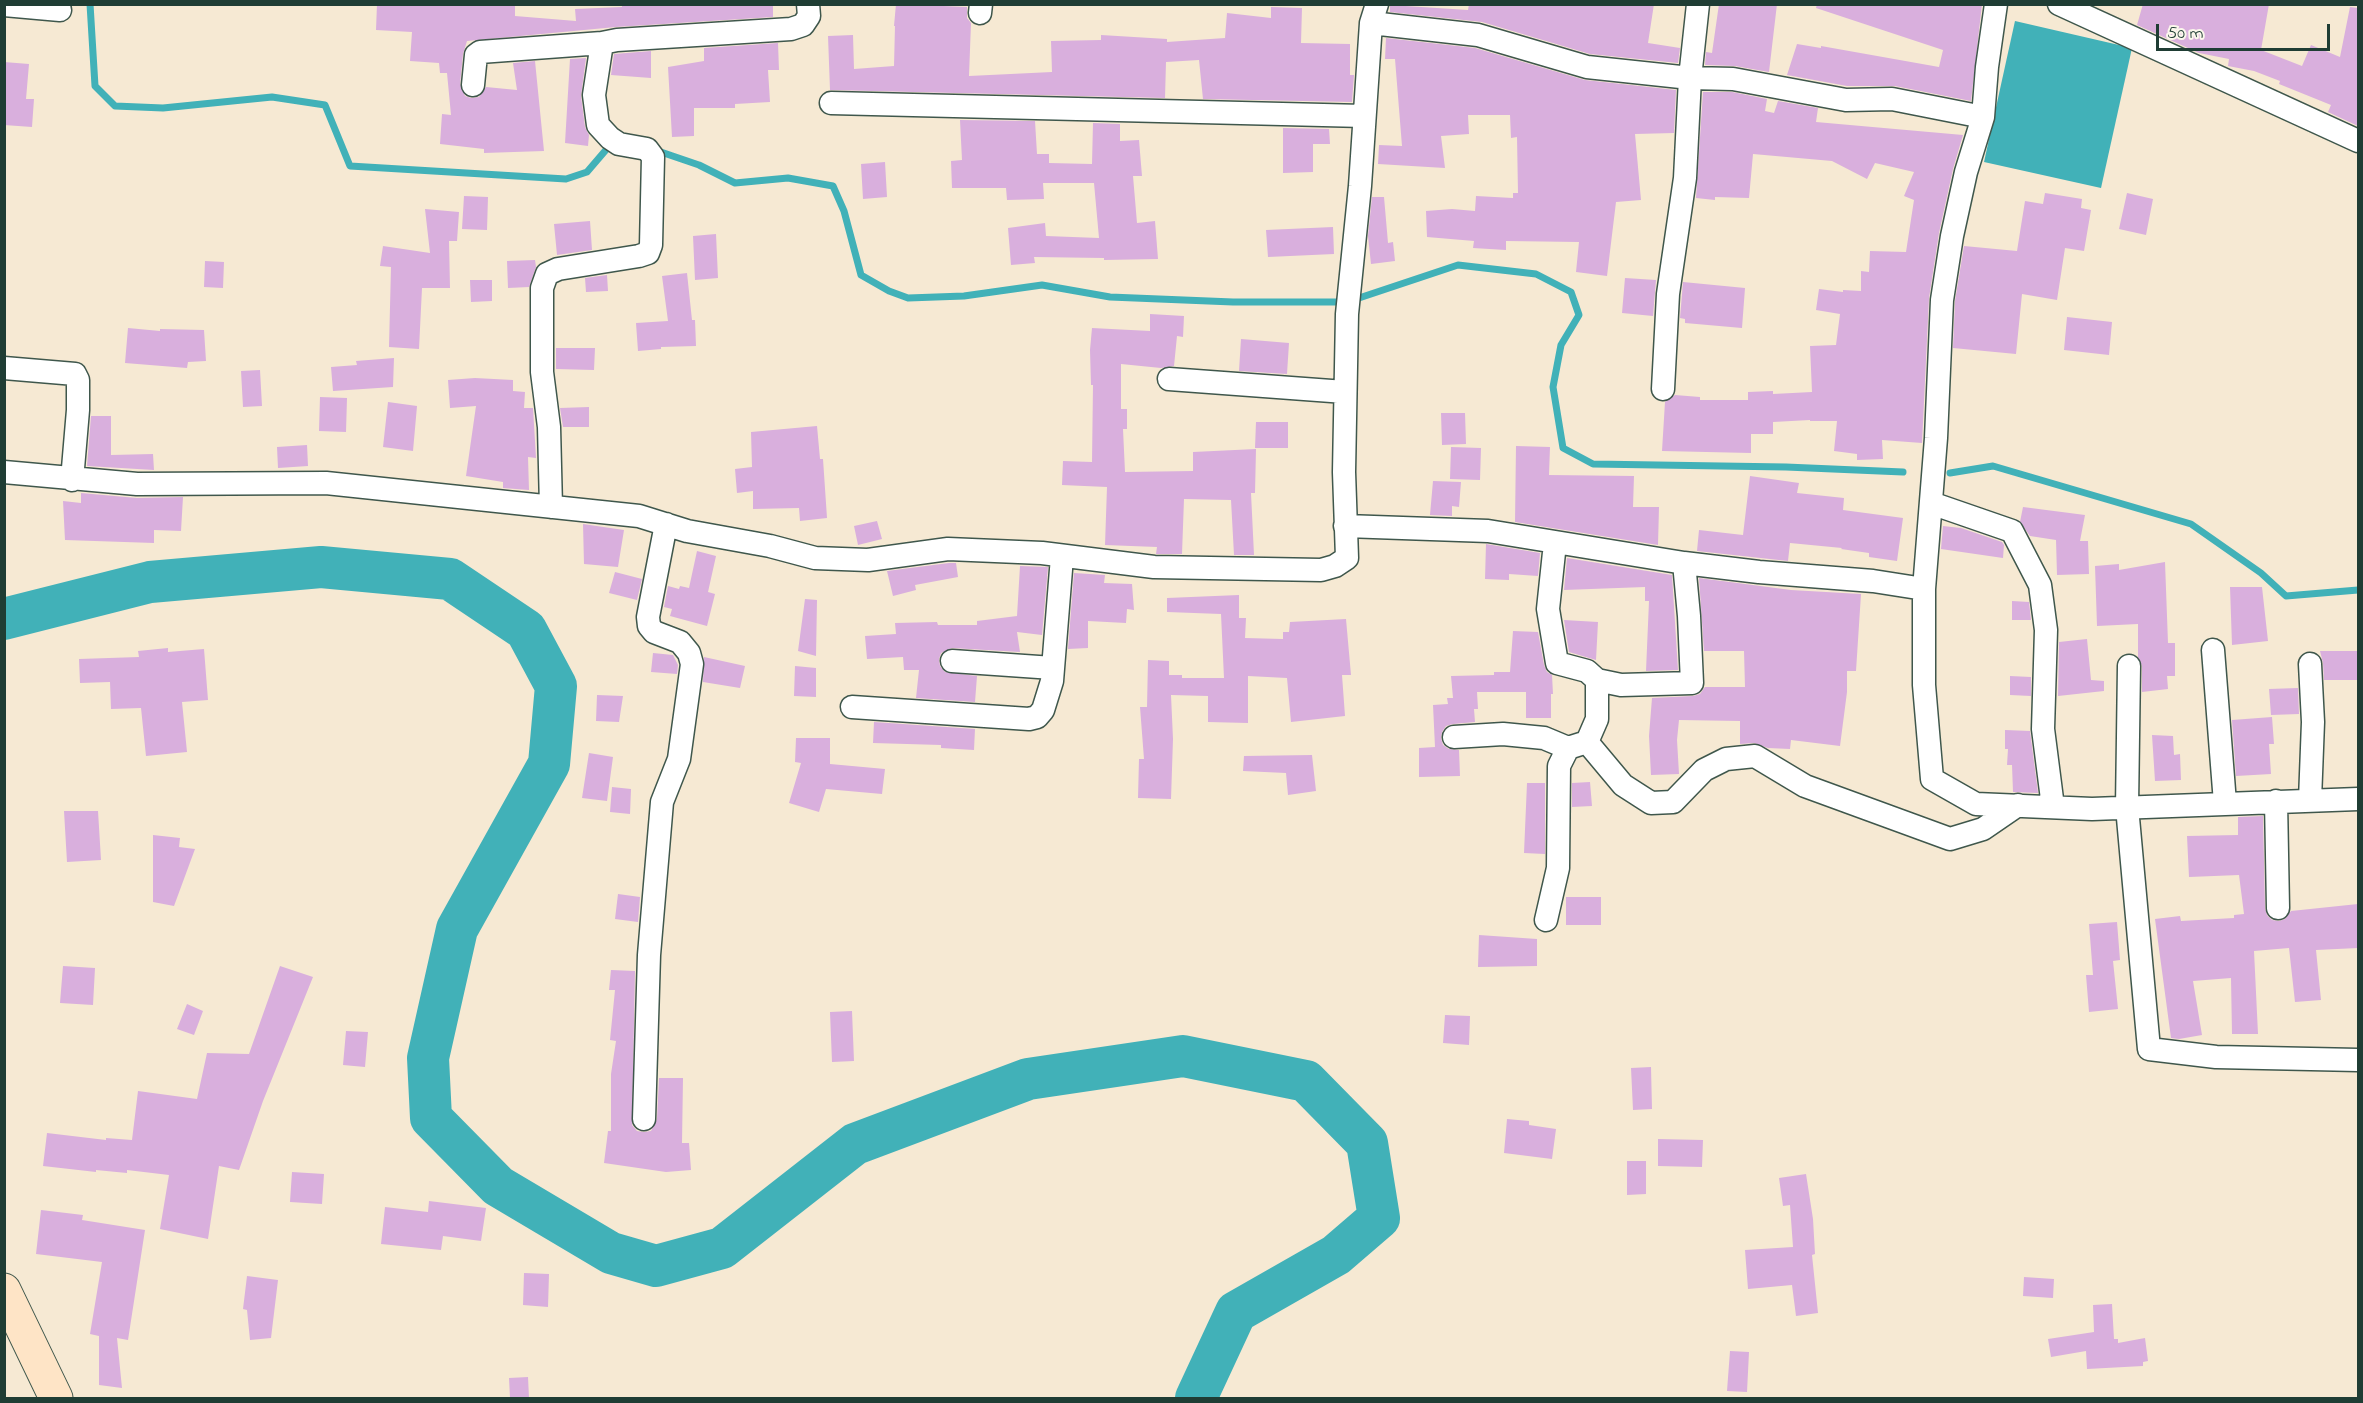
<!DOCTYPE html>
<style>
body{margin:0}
#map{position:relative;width:2363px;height:1403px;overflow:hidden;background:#f6e9d3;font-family:"Indie Flower",sans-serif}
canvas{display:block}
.frame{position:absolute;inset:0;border:6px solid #1f3d34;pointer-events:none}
.scale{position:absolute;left:2156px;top:24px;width:174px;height:27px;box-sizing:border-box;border:3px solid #1f3d34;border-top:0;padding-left:8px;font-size:18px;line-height:21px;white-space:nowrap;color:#1f3d34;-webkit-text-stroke:4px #fbf7ec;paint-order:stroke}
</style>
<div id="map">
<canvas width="2363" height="1403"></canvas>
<div class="frame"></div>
<div class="scale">50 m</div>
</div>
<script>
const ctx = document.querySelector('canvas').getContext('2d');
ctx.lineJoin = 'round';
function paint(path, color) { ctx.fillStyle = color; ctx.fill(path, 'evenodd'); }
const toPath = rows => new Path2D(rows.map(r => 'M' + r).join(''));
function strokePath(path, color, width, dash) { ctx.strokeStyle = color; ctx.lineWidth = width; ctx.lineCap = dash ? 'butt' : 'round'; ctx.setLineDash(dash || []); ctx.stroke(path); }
const water = toPath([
 [2015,21,2132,48,2101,188,1984,162]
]);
const stream = toPath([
 [90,4,95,86,115,106,163,108,272,97,325,105,350,166,566,179,587,172,611,144],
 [655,150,699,165,735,183,788,178,833,186,844,211,861,275,889,291,908,298,964,296,1042,285,1110,297,1233,302,1336,302],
 [1356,299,1458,265,1536,274,1571,292,1579,315,1561,345,1553,387,1563,448,1593,464,1786,467,1903,472],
 [1950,473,1993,466,2191,524,2261,573,2286,596,2358,590]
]);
const river = toPath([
 [4,619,150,582,321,567,450,579,526,630,556,686,549,764,457,929,428,1058,431,1118,498,1186,611,1253,656,1266,722,1248,855,1144,1028,1079,1183,1056,1306,1081,1367,1143,1379,1218,1336,1255,1236,1312,1196,1398]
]);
const building = toPath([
 [377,4,515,4,515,16,576,21,575,9,622,7,622,4,773,4,773,17,616,27,467,41,463,54,460,84,465,96,471,98,479,97,486,87,517,90,513,63,535,61,544,151,484,153,484,149,440,144,442,114,451,115,447,73,440,73,439,63,410,61,412,32,376,30],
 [896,4,967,7,967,18,971,23,969,76,1052,72,1051,41,1101,40,1101,35,1167,39,1167,42,1225,38,1227,13,1271,18,1271,7,1302,8,1301,43,1350,44,1350,75,1354,75,1352,102,1203,99,1199,60,1166,62,1165,98,830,90,828,36,853,35,854,69,894,66,895,26,894,26],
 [1469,4,1654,4,1648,43,1680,48,1678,63,1590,54,1482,22,1390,12,1390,5,1468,10],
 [1719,4,1777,4,1769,72,1735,66,1705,65,1706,52,1712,53],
 [1817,4,1982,4,1971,101,1895,86,1847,86,1787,75,1797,44,1821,48,1821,46,1939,67,1943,50,1816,8],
 [2143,4,2269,4,2261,50,2302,66,2311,45,2340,57,2350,7,2358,8,2358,126,2328,112,2331,105,2279,84,2280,81,2254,71,2228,66,2229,59,2199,53,2137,25],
 [1386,38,1475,48,1585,80,1676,90,1674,133,1635,134,1641,200,1616,202,1607,276,1576,272,1579,242,1506,241,1506,250,1473,248,1474,241,1427,237,1426,211,1452,209,1475,211,1476,196,1513,198,1513,193,1518,193,1517,137,1511,138,1510,115,1468,115,1469,134,1441,136,1445,168,1378,164,1379,145,1402,146,1395,59,1385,59],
 [778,43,779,70,768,70,770,102,735,104,735,108,694,108,694,136,672,137,668,67,704,61,704,48],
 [651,51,651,78,611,75,614,54],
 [586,58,581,96,585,127,589,135,588,146,565,143,570,59],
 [4,62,29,64,26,99,34,99,32,127,4,125],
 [1703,92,1732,92,1767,99,1765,111,1774,113,1778,101,1818,108,1816,122,1963,135,1953,169,1939,233,1929,298,1922,443,1882,440,1883,459,1857,460,1857,454,1834,451,1837,421,1810,421,1810,420,1773,422,1773,434,1751,434,1751,453,1662,451,1665,402,1675,395,1700,397,1700,400,1748,400,1748,392,1773,391,1773,394,1812,392,1810,346,1836,345,1840,314,1816,310,1819,289,1843,292,1843,290,1861,291,1861,271,1869,272,1870,251,1906,252,1914,200,1904,196,1914,172,1875,163,1867,179,1832,161,1753,154,1749,198,1715,197,1715,200,1696,198],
 [960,120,1035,121,1037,154,1049,154,1049,163,1092,164,1093,123,1120,124,1120,141,1139,140,1142,176,1133,176,1137,223,1155,221,1158,259,1104,260,1104,258,1034,257,1035,263,1011,265,1008,228,1045,223,1046,236,1099,238,1094,183,1043,183,1044,199,1007,200,1006,188,952,188,951,161,962,160],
 [1283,128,1329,129,1330,144,1313,144,1313,172,1283,173],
 [885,162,887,197,863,199,861,164],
 [2045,193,2082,199,2081,208,2091,210,2084,251,2065,248,2057,300,2022,294,2016,354,1953,348,1955,301,1964,246,2017,251,2025,201,2043,204],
 [2127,193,2153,199,2146,235,2119,229],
 [464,196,488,197,487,230,462,229],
 [1372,197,1384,197,1388,243,1393,242,1395,261,1371,264,1368,236],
 [425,209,459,212,457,241,449,241,450,288,422,288,419,349,389,347,391,267,380,266,383,246,430,253],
 [590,221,592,250,557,255,554,224],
 [1333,227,1334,254,1268,257,1266,230],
 [716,234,718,278,695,280,693,236],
 [535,260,536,267,529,287,508,288,507,261],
 [205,261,224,262,223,288,204,287],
 [687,273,692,320,695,320,696,346,661,347,661,349,638,351,636,323,668,321,662,276],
 [607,275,608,291,586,292,585,278],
 [1625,278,1656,280,1653,316,1622,313],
 [470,280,492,280,492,301,471,302],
 [1683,282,1745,288,1742,328,1685,323,1685,319,1680,318],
 [1150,314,1184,316,1183,337,1177,336,1174,366,1161,368,1121,364,1121,409,1127,409,1127,429,1123,429,1125,472,1193,471,1193,452,1256,449,1255,493,1251,493,1254,555,1234,555,1231,500,1184,499,1182,554,1156,554,1157,547,1105,545,1107,487,1062,485,1063,461,1092,462,1093,385,1091,385,1090,350,1092,328,1150,331],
 [2067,317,2112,322,2109,355,2064,350],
 [128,328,160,331,160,329,204,330,206,361,188,362,187,368,125,363],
 [1241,339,1289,343,1287,374,1239,371],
 [556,348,595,348,594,370,556,369],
 [394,358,393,387,333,391,331,367,357,365,356,361],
 [260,370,262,406,243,407,241,371],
 [475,378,513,380,513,391,525,392,524,408,533,408,536,458,528,457,529,490,503,488,503,482,466,476,476,406,450,408,448,380],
 [320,397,347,398,346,432,319,431],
 [388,402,417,406,413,451,383,447],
 [589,407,589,427,563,427,560,408],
 [1441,413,1465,413,1466,444,1442,445],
 [91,416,111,416,111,455,153,454,154,470,87,466],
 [1256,422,1288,422,1288,448,1255,448],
 [817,426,820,459,823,459,827,518,800,521,799,508,753,509,753,491,737,493,735,469,752,467,751,432],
 [307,445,308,466,278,468,277,447],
 [1516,446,1550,447,1549,475,1634,476,1633,507,1659,507,1658,545,1515,522],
 [1451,447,1481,448,1480,480,1450,479],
 [1750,476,1799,483,1797,493,1844,498,1843,510,1903,518,1897,561,1869,557,1869,553,1841,549,1842,548,1790,543,1788,561,1697,551,1699,530,1743,535],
 [1433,481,1461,482,1459,507,1452,506,1452,516,1430,515],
 [81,493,137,498,183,497,181,531,154,530,154,543,65,540,63,501,81,503],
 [2023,507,2085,515,2080,541,2088,541,2089,574,2057,575,2056,540,2030,536,2020,522],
 [877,521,882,539,858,545,854,526],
 [583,524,624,530,618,567,584,564],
 [1943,526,1961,528,2002,542,2004,545,2003,558,1941,549],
 [1486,544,1540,553,1538,576,1509,574,1509,580,1485,579],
 [697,551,716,556,708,592,715,594,707,626,670,616,672,609,664,607,668,586,679,589,680,586,689,588],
 [1567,558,1672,575,1678,670,1646,671,1649,601,1645,601,1645,587,1564,590],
 [2165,562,2168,643,2175,643,2175,676,2167,676,2168,689,2142,692,2142,666,2138,657,2138,624,2097,626,2095,566,2119,564,2119,570],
 [949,563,956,563,958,577,915,585,916,590,893,596,887,571],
 [1020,566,1048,567,1042,635,1017,632,1020,652,952,648,941,653,939,659,940,666,945,672,977,676,975,702,916,698,919,670,904,670,903,657,867,659,865,636,896,634,895,623,937,622,938,625,977,625,977,621,1017,616],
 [615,572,642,579,637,600,609,593],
 [1074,573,1105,575,1104,583,1132,584,1134,610,1127,609,1126,623,1088,621,1088,648,1068,649],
 [1699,578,1791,590,1861,594,1856,671,1847,671,1847,692,1840,746,1791,740,1790,749,1768,748,1754,743,1740,744,1740,721,1679,720,1677,740,1679,774,1651,775,1649,736,1652,698,1693,696,1700,694,1705,687,1745,687,1744,651,1704,651],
 [2230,587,2262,587,2268,641,2232,645],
 [1239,595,1239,618,1246,618,1245,638,1283,639,1283,632,1289,632,1290,622,1346,619,1351,675,1342,675,1345,716,1291,722,1287,678,1248,676,1248,723,1208,722,1208,696,1171,695,1173,739,1171,799,1138,798,1139,759,1144,759,1140,707,1147,707,1148,660,1169,661,1169,675,1182,675,1182,678,1224,678,1221,614,1167,612,1167,598],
 [805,599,817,600,816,656,798,651],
 [2012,601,2029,602,2031,620,2012,620],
 [1564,620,1598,622,1596,660,1569,652],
 [1513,631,1538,632,1544,665,1547,672,1552,675,1553,694,1551,694,1551,718,1526,718,1526,692,1477,692,1478,709,1474,709,1475,722,1453,724,1446,726,1442,732,1441,738,1443,745,1449,749,1459,750,1460,776,1419,777,1419,748,1435,747,1433,705,1448,704,1447,698,1453,698,1451,676,1494,675,1494,672,1510,672],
 [2087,639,2091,680,2104,681,2104,691,2058,696,2059,642],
 [168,648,168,652,204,649,208,700,182,702,187,752,146,756,141,708,111,709,110,682,80,683,79,659,139,657,138,651],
 [2320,651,2358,651,2358,680,2324,680,2323,663],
 [653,653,673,655,678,665,677,674,651,672],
 [704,657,745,666,740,688,703,682],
 [795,666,816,668,816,697,794,696],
 [2010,676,2031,677,2031,696,2010,695],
 [2298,688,2299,714,2271,715,2269,689],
 [597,695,623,696,619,722,596,721],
 [2272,717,2274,744,2269,744,2271,774,2236,776,2232,720],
 [874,722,975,729,974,750,941,748,941,745,873,743],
 [2005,730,2030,731,2038,793,2013,792,2012,765,2007,765,2008,749,2005,749],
 [2152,735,2173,736,2174,755,2180,754,2181,780,2155,781],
 [796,738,830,738,830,764,885,769,882,794,826,789,819,812,789,803,801,763,795,762],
 [589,753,613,757,607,801,582,798],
 [1312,755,1316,791,1288,795,1286,773,1243,771,1244,756],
 [1590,782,1592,806,1572,807,1572,783],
 [1527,783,1545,783,1545,854,1524,853],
 [612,787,631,789,630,814,610,812],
 [64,811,98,811,101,860,67,862],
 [2263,816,2265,908,2267,915,2272,920,2279,921,2285,919,2291,911,2358,904,2358,948,2316,950,2321,1000,2295,1002,2289,948,2254,951,2258,1034,2232,1034,2231,978,2193,981,2202,1035,2179,1039,2171,1038,2155,919,2180,916,2181,921,2234,918,2234,915,2244,914,2239,875,2189,877,2187,836,2238,835,2238,817],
 [153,835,180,838,179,847,195,849,174,906,153,902],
 [618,894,640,897,638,922,615,919],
 [1566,897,1601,897,1601,925,1566,925],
 [2117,922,2120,960,2113,961,2118,1009,2089,1012,2086,975,2093,975,2089,924],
 [1479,935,1537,939,1537,966,1478,967],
 [63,966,95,968,93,1005,60,1003],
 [280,966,313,977,263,1101,239,1170,219,1166,208,1239,160,1229,169,1175,127,1170,127,1173,96,1170,96,1172,43,1166,47,1133,106,1140,106,1138,132,1140,138,1091,197,1099,207,1053,249,1054],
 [611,970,635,971,632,1125,637,1131,644,1132,651,1131,657,1119,659,1078,683,1078,682,1143,689,1143,691,1170,666,1172,604,1163,608,1131,611,1131,611,1074,616,1041,610,1040,615,990,609,990],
 [187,1004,203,1011,194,1035,177,1029],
 [852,1011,854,1061,832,1062,830,1012],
 [1445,1015,1470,1016,1469,1045,1443,1043],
 [346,1031,368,1032,365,1067,343,1065],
 [1651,1067,1652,1109,1633,1110,1631,1068],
 [1507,1119,1529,1121,1529,1125,1556,1129,1552,1159,1504,1153],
 [1658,1139,1703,1140,1702,1167,1658,1166],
 [1627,1161,1646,1161,1646,1194,1627,1195],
 [292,1172,324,1174,322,1204,290,1202],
 [1806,1174,1813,1219,1815,1254,1812,1255,1818,1313,1796,1316,1792,1285,1748,1289,1745,1250,1793,1247,1790,1205,1783,1206,1779,1178],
 [429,1201,486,1208,481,1241,443,1236,441,1250,381,1244,385,1207,428,1212],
 [41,1210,83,1215,82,1220,145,1230,128,1340,117,1338,122,1388,99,1385,99,1336,90,1334,102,1262,36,1254],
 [524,1273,549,1274,548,1307,523,1305],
 [247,1276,278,1280,271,1338,250,1340,247,1310,243,1309],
 [2024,1277,2054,1279,2053,1298,2023,1296],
 [2112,1304,2114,1339,2118,1339,2118,1343,2145,1338,2148,1361,2143,1362,2143,1366,2087,1369,2086,1351,2051,1357,2048,1339,2094,1332,2093,1305],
 [1730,1351,1749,1352,1747,1392,1727,1391],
 [528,1377,529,1398,510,1398,509,1378]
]);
const minor = toPath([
 [1996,4,1987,67,1983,117,1966,172,1952,236,1942,300,1936,438,1924,589,1924,685,1932,779,1976,804,2092,809,2358,799],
 [2059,4,2358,141],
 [4,5,60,10],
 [980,13,981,4],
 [1371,23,1478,35,1587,67,1690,78,1733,79,1846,100,1892,99,1983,117],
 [473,85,476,55,480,52,602,43,617,40,791,29,803,25,809,16,808,4],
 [831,103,1364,116],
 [4,368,75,374,78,380,78,410,72,480],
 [1169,379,1345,392],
 [1663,389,1668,294,1685,178,1690,78,1698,4],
 [4,472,137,484,326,483,639,516,687,531,770,546,815,558,868,560,948,549,1042,553,1154,567,1321,570,1335,566,1347,558,1344,472,1347,314,1360,186,1371,23,1377,4],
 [1931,503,2012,531,2040,585,2046,630,2043,729,2053,807],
 [551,507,549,427,542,372,542,288,547,274,558,269,639,256,648,253,651,245,653,157,647,149,619,144,610,138,598,125,594,95,602,43],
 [1345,526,1488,531,1684,563,1759,572,1873,581,1924,589],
 [1555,543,1548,609,1557,663,1587,671,1597,680],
 [2213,650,2225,803],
 [952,661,1053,668],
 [2129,666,2127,807,2149,1049,2216,1057,2358,1060],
 [852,707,1029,719,1037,717,1043,710,1052,681,1062,557],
 [1454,737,1503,734,1544,738,1568,748],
 [1587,742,1597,719,1597,680,1621,685,1692,683,1689,616,1684,563],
 [2310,800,2313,722,2310,664],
 [2276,801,2278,908],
 [1546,920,1558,868,1559,766,1568,748,1587,742,1623,785,1651,803,1673,802,1704,770,1726,759,1755,756,1805,786,1950,839,1983,829,2018,805],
 [644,1119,649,955,662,802,679,759,692,664,689,653,680,642,654,632,649,626,648,617,666,524]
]);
const secondary = toPath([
 [4,1290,56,1398]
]);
paint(water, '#41b1b8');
strokePath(stream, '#41b1b8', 7);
strokePath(river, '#41b1b8', 42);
paint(building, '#d9afdd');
strokePath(minor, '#3f574c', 25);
strokePath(secondary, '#3f574c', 35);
strokePath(minor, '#fff', 22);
strokePath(secondary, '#fee4c6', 33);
</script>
